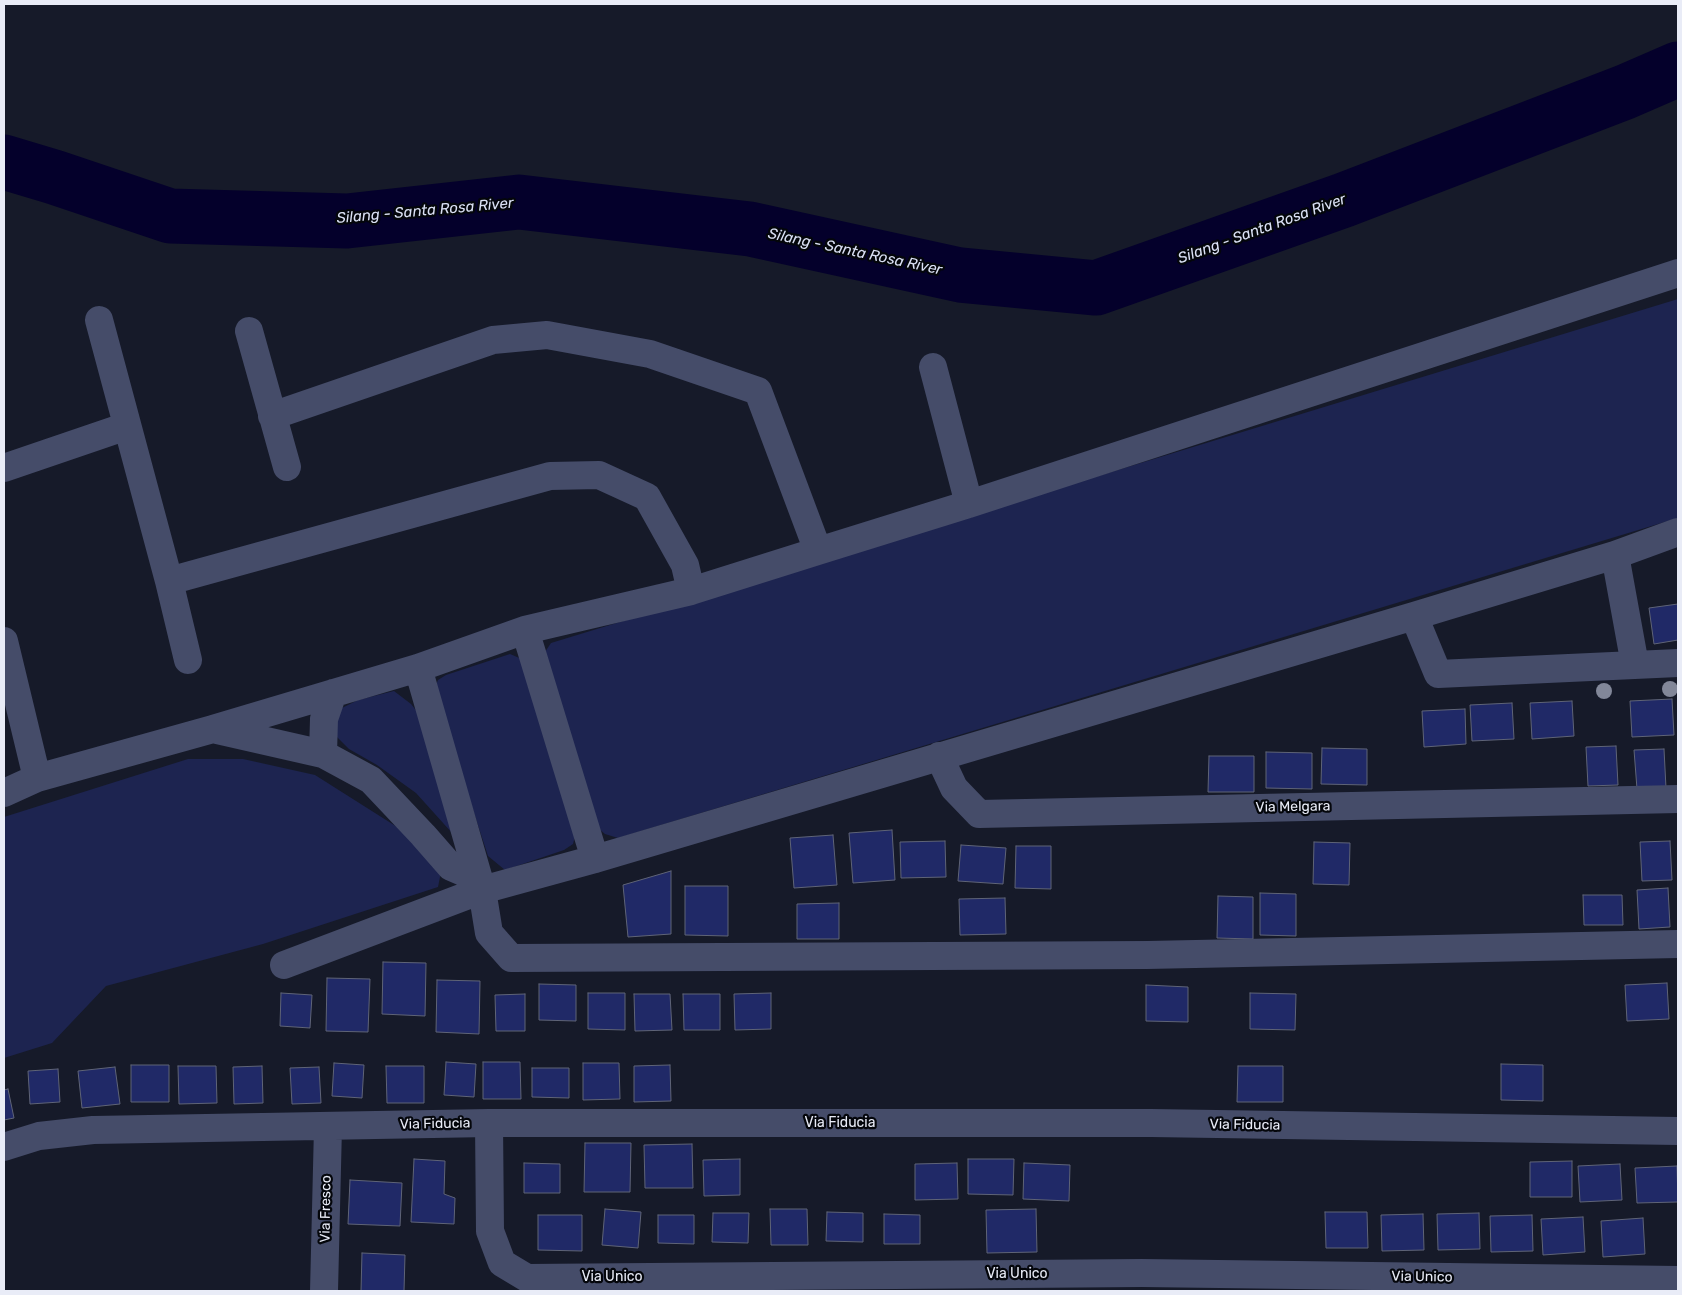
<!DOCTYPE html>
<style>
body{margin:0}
#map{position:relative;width:1682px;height:1295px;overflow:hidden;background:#161a29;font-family:Rubik,sans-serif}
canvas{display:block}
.frame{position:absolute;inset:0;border:5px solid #e9ecf7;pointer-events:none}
</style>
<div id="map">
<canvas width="1682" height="1295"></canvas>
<div class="frame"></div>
</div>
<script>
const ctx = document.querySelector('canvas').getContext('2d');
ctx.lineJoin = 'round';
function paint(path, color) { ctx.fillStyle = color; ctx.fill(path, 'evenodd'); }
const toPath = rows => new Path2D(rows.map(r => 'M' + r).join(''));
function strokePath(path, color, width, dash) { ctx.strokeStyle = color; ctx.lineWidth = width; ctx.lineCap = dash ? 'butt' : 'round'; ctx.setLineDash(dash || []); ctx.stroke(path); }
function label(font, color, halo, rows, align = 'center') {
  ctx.font = font + ' Rubik,sans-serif'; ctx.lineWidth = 4.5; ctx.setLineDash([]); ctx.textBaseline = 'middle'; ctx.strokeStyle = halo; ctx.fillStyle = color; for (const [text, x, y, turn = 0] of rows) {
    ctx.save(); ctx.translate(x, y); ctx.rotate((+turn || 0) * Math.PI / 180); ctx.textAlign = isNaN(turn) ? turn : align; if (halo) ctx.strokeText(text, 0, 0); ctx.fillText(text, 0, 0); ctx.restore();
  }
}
const green = toPath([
 [1678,299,1678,518,618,838,605,834,598,828,543,655,551,643],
 [510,654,524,660,576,832,573,844,564,850,505,870,488,856,434,690,438,680,446,675],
 [394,691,411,704,423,719,462,844,416,793,377,765,349,749,335,735,335,717,342,708,358,700],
 [188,759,243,759,315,775,405,832,441,872,438,887,263,944,106,986,52,1043,4,1058,4,817]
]);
const river = toPath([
 [4,162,54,177,170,216,347,221,519,202,750,229,960,275,1096,288,1344,200,1625,92,1678,69]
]);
const building = toPath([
 [1678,604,1678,640,1654,644,1649,608,1678,604],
 [1672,699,1674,735,1632,737,1630,701,1672,699],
 [1572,701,1574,736,1532,739,1530,703,1572,701],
 [1512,703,1514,739,1472,741,1470,705,1512,703],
 [1465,709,1466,744,1424,747,1422,711,1465,709],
 [1616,746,1618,785,1588,786,1586,747,1616,746],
 [1322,748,1367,749,1367,785,1321,784,1322,748],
 [1664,749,1666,788,1637,789,1634,750,1664,749],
 [1266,752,1312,753,1312,789,1266,788,1266,752],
 [1209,756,1254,756,1254,792,1208,792,1209,756],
 [892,830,895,880,853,883,849,833,892,830],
 [833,835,837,885,794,888,790,838,833,835],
 [945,841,946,877,901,878,900,842,945,841],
 [1670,841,1672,880,1642,881,1640,842,1670,841],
 [1314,842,1350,843,1349,885,1313,884,1314,842],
 [961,845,1006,848,1003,884,958,881,961,845],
 [1016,846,1051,846,1051,889,1015,888,1016,846],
 [671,871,671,934,628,937,623,885,671,871],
 [685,886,728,886,728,936,685,935,685,886],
 [1668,888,1670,927,1639,929,1637,890,1668,888],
 [1260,893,1296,894,1296,936,1260,935,1260,893],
 [1583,895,1622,895,1623,925,1584,925,1583,895],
 [1218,896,1253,897,1253,939,1217,938,1218,896],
 [1005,898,1006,934,960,935,959,899,1005,898],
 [839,903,839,939,797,939,797,904,839,903],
 [383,962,426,963,425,1016,382,1014,383,962],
 [327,978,370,979,368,1032,326,1031,327,978],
 [437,980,480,981,479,1034,436,1032,437,980],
 [1667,983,1669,1019,1627,1021,1625,985,1667,983],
 [539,984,576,985,576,1021,539,1020,539,984],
 [1146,985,1188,987,1188,1022,1146,1021,1146,985],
 [281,993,312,995,310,1028,280,1026,281,993],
 [588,993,625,993,625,1030,588,1029,588,993],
 [771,993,771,1029,735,1030,734,994,771,993],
 [1250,993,1296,994,1295,1030,1250,1029,1250,993],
 [525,994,525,1031,496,1031,495,995,525,994],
 [634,994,670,994,672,1030,635,1031,634,994],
 [683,994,720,994,720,1030,684,1030,683,994],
 [446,1062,476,1064,474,1097,444,1095,446,1062],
 [483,1062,520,1062,521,1099,483,1099,483,1062],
 [334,1063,364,1065,362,1098,332,1096,334,1063],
 [583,1063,619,1063,620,1099,583,1100,583,1063],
 [1501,1064,1543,1065,1543,1101,1501,1100,1501,1064],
 [131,1065,169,1065,169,1102,131,1102,131,1065],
 [670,1065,671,1101,634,1102,634,1066,670,1065],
 [178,1066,216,1066,217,1103,179,1104,178,1066],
 [262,1066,263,1103,234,1104,233,1067,262,1066],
 [386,1066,424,1066,424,1103,387,1103,386,1066],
 [1238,1066,1283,1066,1283,1102,1237,1102,1238,1066],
 [115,1067,120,1104,82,1108,78,1071,115,1067],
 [319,1067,321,1103,292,1104,290,1068,319,1067],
 [532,1068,569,1068,569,1098,532,1097,532,1068],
 [58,1069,60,1102,30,1104,28,1071,58,1069],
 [8,1089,14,1118,4,1120,4,1090,8,1089],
 [585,1143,631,1143,630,1192,584,1192,585,1143],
 [692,1144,693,1188,645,1188,644,1145,692,1144],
 [414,1159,445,1161,444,1194,455,1198,454,1224,411,1222,414,1159],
 [740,1159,740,1195,704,1196,703,1160,740,1159],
 [968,1159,1014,1159,1013,1195,968,1194,968,1159],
 [1572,1161,1572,1197,1530,1197,1530,1162,1572,1161],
 [524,1163,560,1164,560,1193,524,1193,524,1163],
 [957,1163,958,1199,915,1200,915,1164,957,1163],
 [1024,1163,1070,1165,1069,1201,1023,1199,1024,1163],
 [1620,1164,1622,1200,1580,1202,1578,1166,1620,1164],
 [1677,1166,1678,1202,1637,1203,1635,1168,1677,1166],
 [350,1180,402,1183,400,1226,348,1224,350,1180],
 [605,1209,641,1212,638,1248,602,1245,605,1209],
 [770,1209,807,1209,808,1245,771,1245,770,1209],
 [1036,1209,1037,1252,987,1253,986,1210,1036,1209],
 [827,1212,863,1213,863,1242,826,1241,827,1212],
 [1325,1212,1367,1212,1368,1248,1326,1248,1325,1212],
 [713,1213,749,1213,748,1243,712,1242,713,1213],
 [1479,1213,1480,1249,1438,1250,1437,1214,1479,1213],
 [884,1214,920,1215,920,1244,884,1244,884,1214],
 [1423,1214,1424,1250,1382,1251,1381,1215,1423,1214],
 [538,1215,582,1215,582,1251,538,1250,538,1215],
 [658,1215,694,1215,694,1244,658,1243,658,1215],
 [1532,1215,1533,1251,1491,1252,1490,1216,1532,1215],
 [1583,1217,1585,1252,1543,1255,1541,1219,1583,1217],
 [1643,1218,1645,1254,1603,1257,1601,1221,1643,1218],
 [362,1253,405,1255,404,1291,361,1291,362,1253]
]);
const minor = toPath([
 [99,320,169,581,188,660],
 [249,331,287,467],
 [933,367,969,504],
 [272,416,493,340,547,335,650,354,758,391,818,551],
 [4,468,127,426],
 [1615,555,1635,665],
 [169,581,550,476,599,475,647,497,685,565,691,591],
 [1414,616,1438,674,1678,663],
 [525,630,595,859],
 [4,641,37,778],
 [418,668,482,890,489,933,511,958,1147,955,1678,944],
 [213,729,418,668,525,630,691,591,818,551,969,504,1678,273],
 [323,754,324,719,333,693],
 [939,756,954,788,979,814,1678,799],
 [4,793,37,778,213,729,323,754,371,780,423,835,451,867,479,879],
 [284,965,482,890,595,859,1414,616,1615,555,1678,532],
 [489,1123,490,1231,502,1263,527,1278,1142,1273,1678,1280],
 [4,1147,39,1136,93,1130,489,1123,1151,1123,1678,1131],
 [324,1291,328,1127]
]);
const trees = [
 [1670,689],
 [1604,691]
];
const streetNames = [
 ["Via Melgara",1293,807,-1],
 ["Via Fiducia",840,1123],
 ["Via Fiducia",435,1124,-1],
 ["Via Fiducia",1245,1125,1],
 ["Via Fresco",326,1209,-89],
 ["Via Unico",1017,1274],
 ["Via Unico",612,1277],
 ["Via Unico",1422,1277,1]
];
const waterNames = [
 ["Silang - Santa Rosa River",425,211,-5],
 ["Silang - Santa Rosa River",1262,229,-20],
 ["Silang - Santa Rosa River",855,252,12]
];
paint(green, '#1d2450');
strokePath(river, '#04002b', 55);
paint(building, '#202967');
strokePath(building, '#5f6477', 1);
strokePath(minor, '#454c69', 28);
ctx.fillStyle = '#828799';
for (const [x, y] of trees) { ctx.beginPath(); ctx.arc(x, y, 8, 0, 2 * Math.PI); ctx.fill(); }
label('14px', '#e9ecf7', '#04060b', streetNames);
label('italic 15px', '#dbe1f5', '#04060b', waterNames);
</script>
